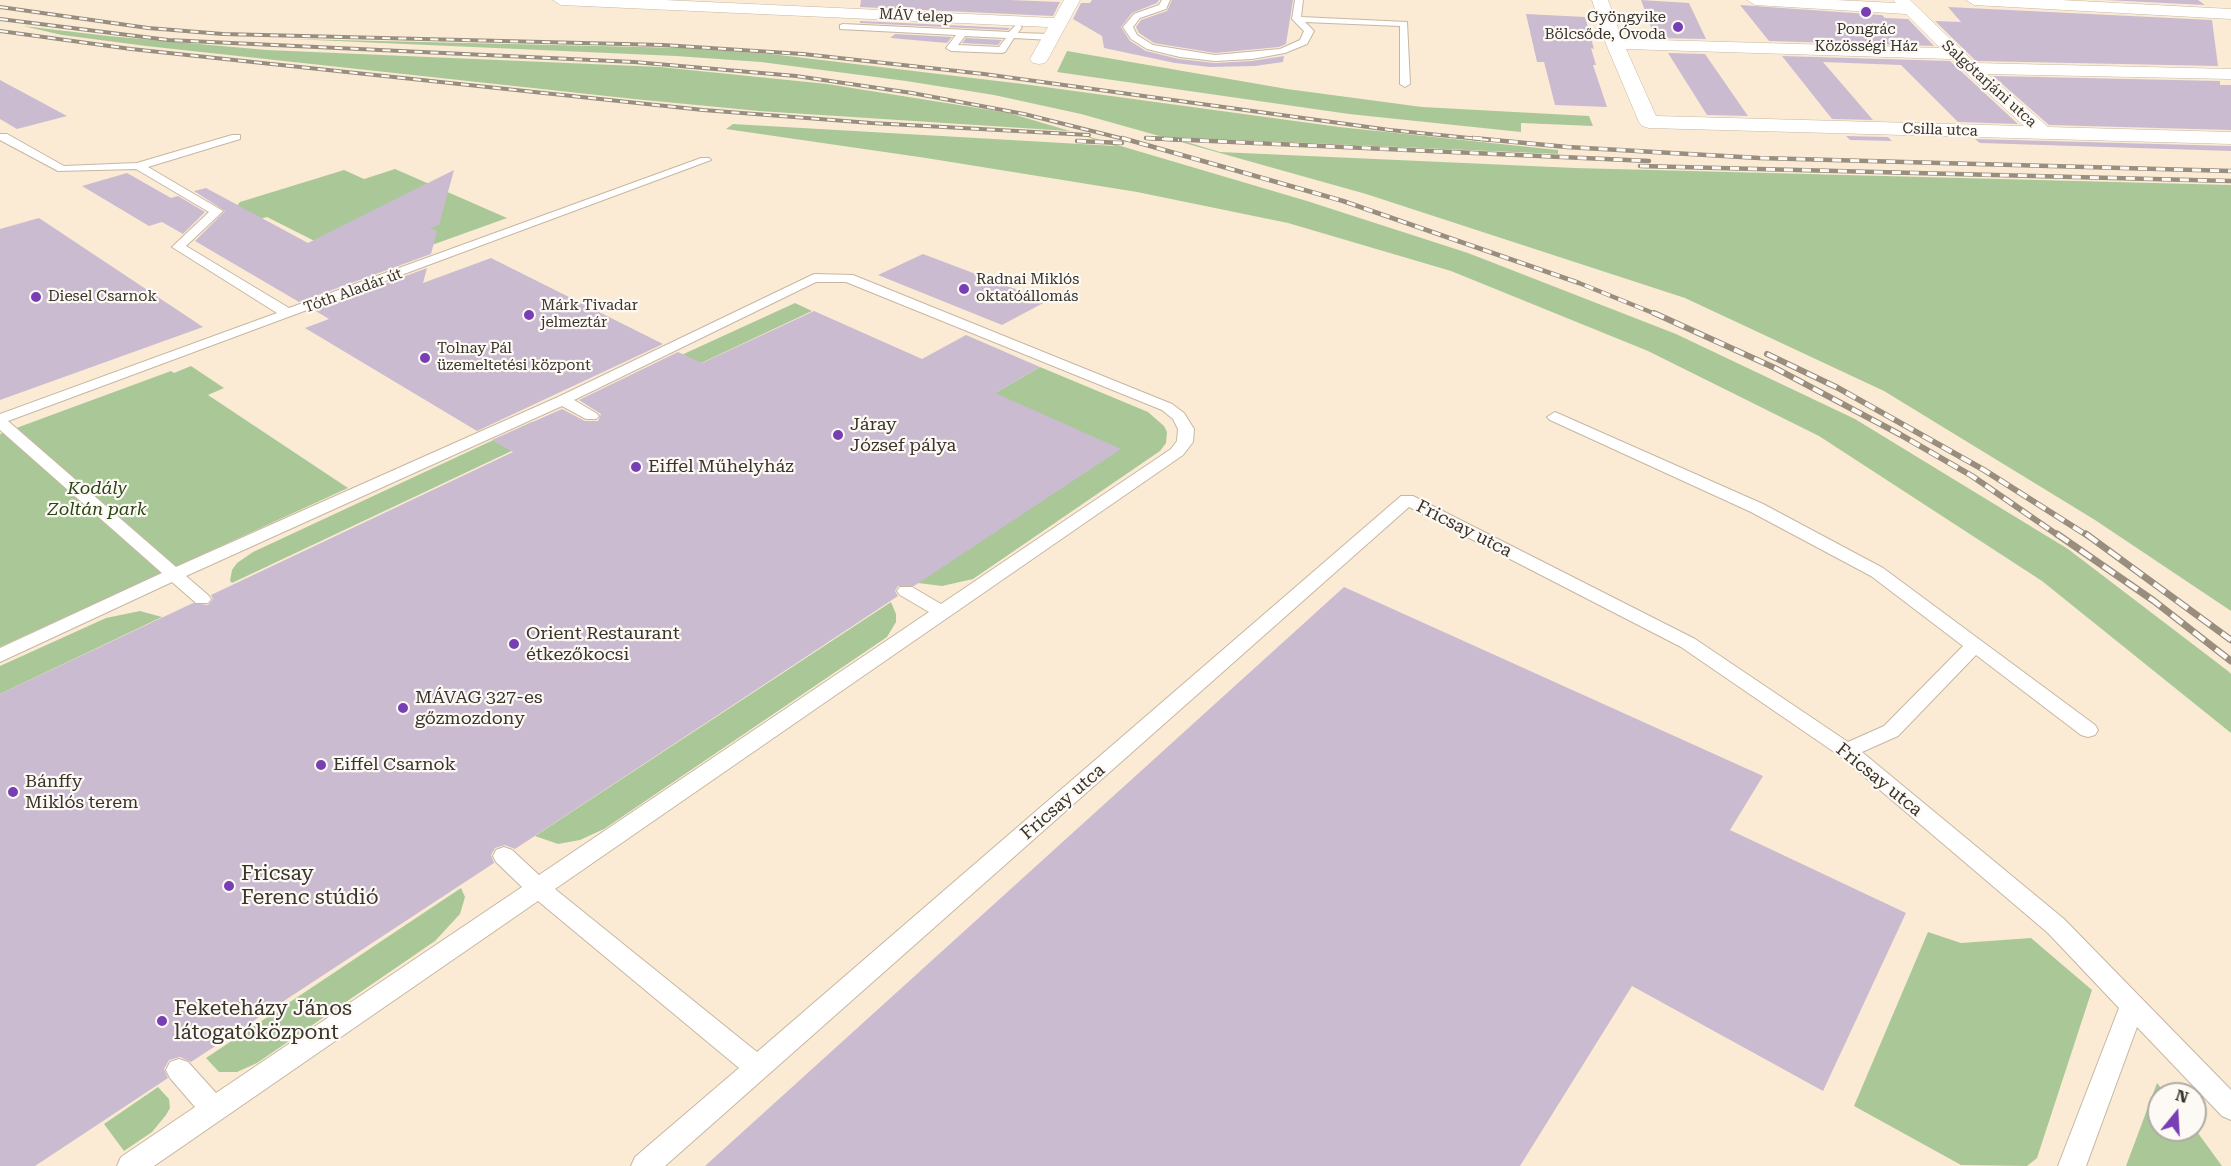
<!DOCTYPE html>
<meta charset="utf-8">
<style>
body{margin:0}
#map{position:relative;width:2231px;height:1166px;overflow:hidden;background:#fbebd5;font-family:"Roboto Serif",serif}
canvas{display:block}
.north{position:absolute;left:2147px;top:1082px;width:60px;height:60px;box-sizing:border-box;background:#fdfaf6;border:2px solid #afaaa4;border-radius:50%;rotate:18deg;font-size:16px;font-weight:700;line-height:24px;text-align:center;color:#39332a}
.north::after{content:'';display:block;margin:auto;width:21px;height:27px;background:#783fb5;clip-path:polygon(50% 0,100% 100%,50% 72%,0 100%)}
</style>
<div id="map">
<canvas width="2231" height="1166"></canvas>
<div class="north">N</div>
</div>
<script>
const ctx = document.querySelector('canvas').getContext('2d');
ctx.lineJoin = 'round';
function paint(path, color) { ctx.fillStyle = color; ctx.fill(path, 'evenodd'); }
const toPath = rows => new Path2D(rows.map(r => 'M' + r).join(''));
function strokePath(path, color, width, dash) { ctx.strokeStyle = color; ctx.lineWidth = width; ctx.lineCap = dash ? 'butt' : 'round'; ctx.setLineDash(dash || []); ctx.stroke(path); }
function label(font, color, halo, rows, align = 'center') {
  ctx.font = font + ' "Roboto Serif",serif'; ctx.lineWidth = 4.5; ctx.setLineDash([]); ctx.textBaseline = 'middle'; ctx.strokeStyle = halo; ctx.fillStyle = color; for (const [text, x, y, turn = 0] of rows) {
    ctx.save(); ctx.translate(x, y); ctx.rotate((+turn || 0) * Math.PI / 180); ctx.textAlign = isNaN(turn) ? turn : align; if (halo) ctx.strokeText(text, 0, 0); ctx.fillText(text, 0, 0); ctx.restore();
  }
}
const green = toPath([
 [23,26,108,36,267,50,660,67,827,84,1009,113,1307,201,1468,253,1676,334,1855,419,2068,549,2228,671,2231,674,2231,733,2042,581,1819,436,1648,351,1451,271,1288,223,1137,192,926,158,726,129,733,124,1115,146,1069,131,759,111,634,99,146,46,62,35],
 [292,39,685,48,771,54,1023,84,1339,127,1558,150,1558,154,1170,137,1220,152,1575,168,2231,185,2231,611,2095,520,1884,391,1685,298,1366,194,1081,114,994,95,906,81,761,62,676,56],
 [1067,51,1287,89,1422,107,1589,116,1593,126,1521,123,1521,132,1349,114,1057,72],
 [395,169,507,218,368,268,267,217,216,232,240,202,344,170,364,179],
 [795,303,812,311,599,411,605,390],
 [191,366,224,388,208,395,348,488,0,647,0,434,171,371,174,373],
 [1040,367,1148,412,1164,426,1167,432,1166,443,1160,451,973,579,942,586,918,583,995,393],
 [532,422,573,422,232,583,230,581,232,570,237,563,253,552],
 [891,602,896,614,896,622,887,637,604,829,580,840,558,844,535,836],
 [140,611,162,617,0,694,0,666,106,618],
 [461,888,465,897,460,914,435,941,257,1063,237,1072,219,1072,206,1058],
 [1928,932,1961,943,2031,938,2092,990,2037,1158,2027,1166,1961,1165,1854,1106],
 [2157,1083,2166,1094,2159,1094,2159,1130,2195,1129,2222,1166,2126,1166],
 [158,1087,169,1099,170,1108,166,1115,152,1132,124,1151,104,1124]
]);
const building = toPath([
 [861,0,1009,0,1060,2,1053,16,860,7],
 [1092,0,1159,0,1157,3,1132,13,1121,27,1130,41,1146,51,1179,59,1215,63,1252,61,1284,56,1283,62,1255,66,1210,67,1175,63,1104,48,1102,36,1073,19,1081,3,1090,3],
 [1172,0,1293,0,1286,44,1279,47,1215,53,1154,43,1139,33,1136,27,1141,20,1167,11],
 [1641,0,1689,3,1706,39,1655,38],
 [2104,0,2198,0,2205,5],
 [1740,5,1882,15,1885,18,1908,19,1934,46,1769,41],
 [1948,7,2212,20,2218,66,1976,61,1935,21,1961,22],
 [1526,14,1585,17,1594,49,1591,48,1596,65,1593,65,1607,107,1555,105,1544,62,1537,62],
 [860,21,1010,28,1008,30,860,23],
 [895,34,952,37,947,43,890,38],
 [966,38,1002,40,998,45,962,43],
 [1668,53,1705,54,1748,116,1707,115],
 [1782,56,1950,61,2018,124,1958,122,1901,65,1823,62,1873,120,1832,119],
 [1993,76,2220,81,2220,85,2231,85,2231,130,2049,125],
 [0,80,67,116,17,129,0,119],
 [1846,136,1888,137,1892,141,1850,140],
 [1975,139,2231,146,2231,151,1980,143],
 [454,170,439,225,430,228,437,231,431,254,299,302,195,241,225,211,194,191,206,188,308,243],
 [127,173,171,198,178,196,205,212,183,234,162,222,149,226,82,186],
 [39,218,203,327,0,400,0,229],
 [923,254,1047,301,1002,325,878,275],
 [491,258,663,344,477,431,305,328,329,319,314,310,427,268,423,283],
 [814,311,922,359,966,335,1040,367,995,393,1121,449,914,586,898,586,895,591,898,596,515,849,505,845,495,848,491,855,494,863,191,1062,180,1057,169,1060,164,1069,168,1078,35,1166,0,1166,0,694,193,603,208,605,213,599,211,595,513,452,492,440,562,409,585,421,598,421,601,414,579,400,678,352,702,363],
 [1344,587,1763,776,1730,830,1906,913,1823,1091,1632,986,1520,1166,705,1166]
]);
const service = toPath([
 [1162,0,1170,0,1166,9,1140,18,1133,27,1137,35,1153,45,1215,55,1280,49,1300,40,1304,31,1292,19,1295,0,1303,0,1301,17,1407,22,1410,84,1405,87,1400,84,1400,26,1305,22,1314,31,1307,44,1285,53,1252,59,1215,61,1180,57,1147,49,1131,39,1123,27,1134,14,1159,5,1162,0],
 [843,24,1009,32,1017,24,1022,27,1018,33,1051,34,1056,37,1051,40,1014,38,1005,52,1002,53,951,51,946,48,956,35,840,29,840,25,843,24],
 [965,36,1006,38,999,47,958,45,965,36],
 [0,134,7,134,64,166,137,163,232,135,240,135,240,139,148,167,223,211,186,246,289,308,701,158,709,158,711,160,8,421,176,567,558,397,814,274,853,275,1172,404,1184,413,1194,429,1193,442,1183,455,555,889,757,1052,1401,496,1413,496,1695,639,1848,742,1884,726,1963,646,1871,576,1751,512,1550,420,1547,417,1555,412,1763,504,1883,568,2095,725,2098,730,2095,735,2088,737,2081,735,1976,655,1898,736,1862,752,2064,919,2231,1090,2231,1120,2222,1116,2137,1027,2086,1166,2058,1166,2119,1008,2048,933,1840,756,1681,647,1409,507,665,1166,631,1166,635,1157,739,1068,538,901,154,1166,117,1166,121,1157,195,1107,170,1078,166,1070,170,1062,179,1059,188,1062,216,1093,522,887,496,862,493,856,496,850,504,847,512,850,539,875,929,612,900,595,897,591,900,587,912,587,941,604,1171,449,1177,441,1178,429,1173,419,1162,410,846,282,816,282,574,400,596,413,599,416,596,419,586,419,562,406,186,576,208,595,211,599,208,603,196,603,172,582,0,662,0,648,162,573,0,430,0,414,277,313,172,247,209,212,136,169,58,171,0,140,0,134]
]);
const minor = toPath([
 [553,0,664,0,1054,18,1064,0,1080,0,1048,59,1045,63,1039,64,1033,63,1030,59,1048,27,561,5,553,0],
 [1592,0,1608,0,1622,39,1940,48,1906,14,1755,5,1747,0,1836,0,1896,3,1893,0,1910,0,1975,63,2231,69,2231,79,1987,74,2048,127,2231,132,2231,144,1649,128,1642,126,1639,122,1606,44,1592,0],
 [1626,49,1951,59,2024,126,1656,116,1626,49],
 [1966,0,2061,0,2231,9,2231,19,1974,5,1966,0]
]);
const railFar3 = toPath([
 [0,7,148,28,223,34,663,45,803,54,984,74,1390,130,1489,140],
 [0,19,168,40,634,62,796,76,912,93,1024,114,1128,140],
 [0,31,131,49,703,110,871,123,1089,135],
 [1146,138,1179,140]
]);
const railFar2 = toPath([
 [1122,138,1343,201,1579,283,1658,315],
 [1146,138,1649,161],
 [1473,138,1567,147,1759,158,2231,171],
 [1077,141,1122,143],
 [1640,166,2231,181]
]);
const railFar1 = toPath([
 [1654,313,1775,368,1901,435,1972,476,2059,536],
 [1767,354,1838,388,1984,470,2088,536]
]);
const rail = toPath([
 [2057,534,2154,601,2231,661],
 [2086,534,2231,640]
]);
const markers = [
 [1866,12,6,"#783fb5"],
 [1678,27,6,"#783fb5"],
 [964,289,6,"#783fb5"],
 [36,297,6,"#783fb5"],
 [529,315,6,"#783fb5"],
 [425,358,6,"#783fb5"],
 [838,435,6,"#783fb5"],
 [636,467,6,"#783fb5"],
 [514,644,6,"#783fb5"],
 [403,708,6,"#783fb5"],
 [321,765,6,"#783fb5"],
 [13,792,6,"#783fb5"],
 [229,886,6,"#783fb5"],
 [162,1021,6,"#783fb5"]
];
const farStreetnames = [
 ["MÁV telep",916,16,3],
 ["Salgótarjáni utca",1989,84,42],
 ["Csilla utca",1940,130,2],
 ["Tóth Aladár út",353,291,-20]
];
const farPoinames = [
 ["Gyöngyike",1666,18,"right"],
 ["Bölcsőde, Óvoda",1666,35,"right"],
 ["Pongrác",1866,30,"center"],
 ["Közösségi Ház",1866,47,"center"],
 ["Radnai Miklós",976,280],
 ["oktatóállomás",976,297],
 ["Diesel Csarnok",48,297],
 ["Márk Tivadar",541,306],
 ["jelmeztár",541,323],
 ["Tolnay Pál",437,349],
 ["üzemeltetési központ",437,366]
];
const poiNames = [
 ["Járay",850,425],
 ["József pálya",850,446],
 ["Eiffel Műhelyház",648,467],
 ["Orient Restaurant",526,634],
 ["étkezőkocsi",526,655],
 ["MÁVAG 327-es",415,698],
 ["gőzmozdony",415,719],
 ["Eiffel Csarnok",333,765],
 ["Bánffy",25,782],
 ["Miklós terem",25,803]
];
const parkNames = [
 ["Kodály",97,489],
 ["Zoltán park",97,510]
];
const streetNames = [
 ["Fricsay utca",1464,529,27],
 ["Fricsay utca",1879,780,39],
 ["Fricsay utca",1063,802,-41]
];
const nearPoinames = [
 ["Fricsay",241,874],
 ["Ferenc stúdió",241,898],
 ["Feketeházy János",174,1009],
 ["látogatóközpont",174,1033]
];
paint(green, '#aac897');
paint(building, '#cbbbd0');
strokePath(service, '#c7b7a2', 2);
strokePath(minor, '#c7b7a2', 1);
paint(service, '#fff');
paint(minor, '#fff');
strokePath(railFar3, '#998e7e', 4);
strokePath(railFar2, '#998e7e', 4.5);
strokePath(railFar1, '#998e7e', 6);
strokePath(rail, '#998e7e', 7);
strokePath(railFar3, '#fdfaf6', 2, [8]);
strokePath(railFar2, '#fdfaf6', 3, [9]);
strokePath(railFar1, '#fdfaf6', 4, [11]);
strokePath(rail, '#fdfaf6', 4.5, [14]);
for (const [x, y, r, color] of markers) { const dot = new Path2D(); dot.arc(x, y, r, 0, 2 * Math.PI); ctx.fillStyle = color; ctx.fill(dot); strokePath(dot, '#fdfaf6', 2); }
label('15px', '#39332a', '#fdfaf6', farStreetnames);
label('15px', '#39332a', '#fdfaf6', farPoinames, 'left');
label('18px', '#39332a', '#fdfaf6', poiNames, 'left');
label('italic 18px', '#2a4613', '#fdfaf6', parkNames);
label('18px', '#39332a', '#fdfaf6', streetNames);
label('21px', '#39332a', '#fdfaf6', nearPoinames, 'left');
</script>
